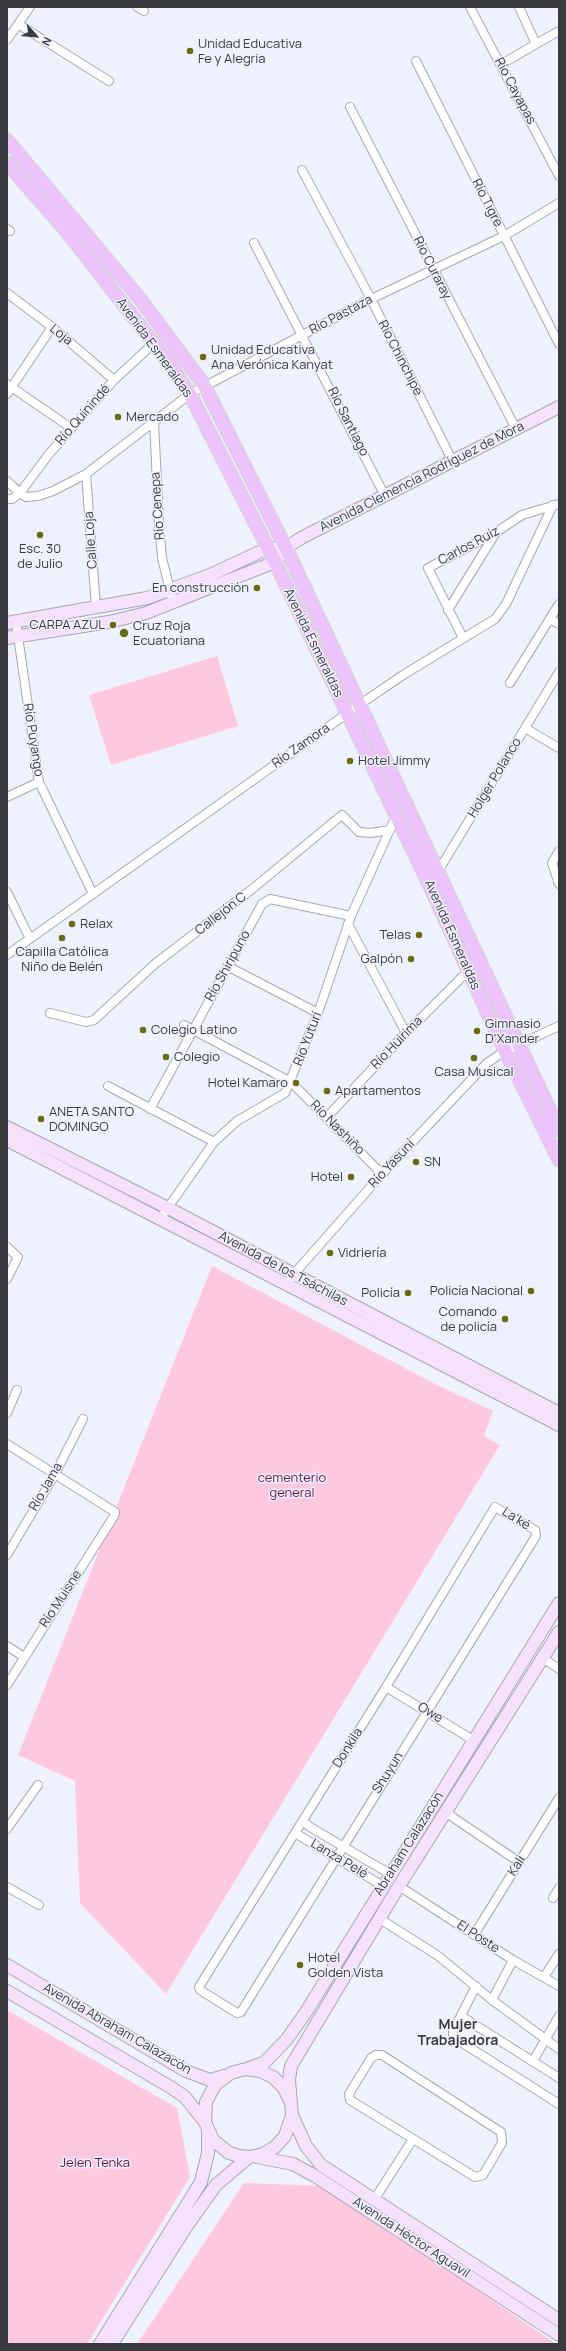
<!DOCTYPE html>
<meta charset="utf-8">
<style>
body{margin:0}
#map{position:relative;width:566px;height:2351px;overflow:hidden;background:#f0f1ff;font-family:Manrope,sans-serif}
canvas{display:block}
.frame{position:absolute;inset:0;border:8px solid #3a3b40;pointer-events:none}
.north{position:absolute;left:16px;top:16px;width:40px;height:40px;-webkit-text-stroke:3px #f0f1ff;paint-order:stroke;rotate:117deg;font-size:11px;font-weight:700;line-height:16px;text-align:center;color:#3a3b40}
.north::after{content:'';display:block;margin:auto;width:14px;height:18px;background:#3a3b40;clip-path:polygon(50% 0,100% 100%,50% 72%,0 100%)}
</style>
<div id="map">
<canvas width="566" height="2351"></canvas>
<div class="frame"></div>
<div class="north">N</div>
</div>
<script>
const ctx = document.querySelector('canvas').getContext('2d');
ctx.lineJoin = 'round';
function paint(path, color) { ctx.fillStyle = color; ctx.fill(path, 'evenodd'); }
const toPath = rows => new Path2D(rows.map(r => 'M' + r).join(''));
function strokePath(path, color, width, dash) { ctx.strokeStyle = color; ctx.lineWidth = width; ctx.lineCap = dash ? 'butt' : 'round'; ctx.setLineDash(dash || []); ctx.stroke(path); }
function label(font, color, halo, rows, align = 'center') {
  ctx.font = font + ' Manrope,sans-serif'; ctx.lineWidth = 3; ctx.setLineDash([]); ctx.textBaseline = 'middle'; ctx.strokeStyle = halo; ctx.fillStyle = color; for (const [text, x, y, turn = 0] of rows) {
    ctx.save(); ctx.translate(x, y); ctx.rotate((+turn || 0) * Math.PI / 180); ctx.textAlign = isNaN(turn) ? turn : align; if (halo) ctx.strokeText(text, 0, 0); ctx.fillText(text, 0, 0); ctx.restore();
  }
}
const green = toPath([
 [217,656,238,726,111,765,89,695],
 [212,1266,435,1384,493,1411,484,1436,500,1445,166,1994,80,1903,75,1781,18,1755],
 [7,2010,177,2108,190,2177,87,2344,7,2344],
 [244,2183,325,2186,556,2344,137,2344]
]);
const street = toPath([
 [137,7,144,11],
 [470,7,559,176],
 [18,24,109,81],
 [7,40,30,7],
 [536,44,559,31],
 [416,61,559,344],
 [502,64,536,44,519,7],
 [350,107,516,429],
 [302,170,371,299,453,462],
 [7,229,10,231],
 [254,243,385,496],
 [7,293,52,327,114,380],
 [7,384,71,428],
 [7,394,52,327],
 [154,421,159,525,162,558,173,602],
 [86,474,96,606],
 [7,481,20,493,49,454,114,380,153,344],
 [7,499,12,499,20,493,26,497,38,496,53,491,86,474,190,394,371,299,504,236,559,203],
 [448,610,495,534],
 [550,619,559,624],
 [16,622,39,782,93,894],
 [463,638,428,568,495,533,522,515,559,504],
 [510,683,559,604],
 [525,728,559,748],
 [7,797,39,782],
 [559,851,552,863,559,884],
 [437,873,559,672],
 [7,892,30,939],
 [348,924,406,1033],
 [7,955,359,705,403,675,495,619,506,604,553,505],
 [229,967,318,1013],
 [50,1013,86,1022,94,1020,156,963,251,890,342,815,359,832,370,833,390,830],
 [184,1025,291,1082,382,1174],
 [108,1086,214,1142],
 [150,1109,262,904,270,899,351,916],
 [327,1117,406,1033,468,971],
 [160,1219,214,1142,237,1121,285,1093,318,1013,351,916,396,816],
 [7,1247,18,1257,7,1279],
 [287,1285,293,1275,382,1174,487,1063,505,1051,559,1026],
 [7,1413,17,1390],
 [7,1444,115,1512,114,1516,7,1685],
 [495,1507,535,1530,536,1536,241,2012,237,2013,200,1990,199,1987,386,1687,495,1507],
 [7,1555,55,1474,83,1419],
 [7,1646,24,1657],
 [546,1660,559,1669],
 [386,1687,473,1740],
 [445,1812,519,1862],
 [303,1821,310,1827,390,1874],
 [7,1829,38,1785],
 [295,1833,383,1886],
 [399,1886,513,1960,559,1986],
 [7,1887,39,1905],
 [553,1898,559,1888],
 [383,1921,437,1955,492,2000,559,2049],
 [474,1935,559,1798],
 [544,1977,559,1954],
 [476,1986,453,2031,453,2037,559,2104],
 [492,2000,513,1960],
 [461,2016,559,2078],
 [376,2055,382,2055,501,2132,502,2143,483,2175,475,2177,350,2100,349,2094,371,2058,376,2055],
 [533,2061,559,2016],
 [374,2200,413,2139]
]);
const secondary = toPath([
 [7,623,147,598,210,575,268,548,276,548],
 [7,638,109,622,146,613,275,562,286,548,301,538,559,407],
 [7,1127,168,1208,559,1413],
 [7,1140,559,1425],
 [7,1965,186,2071,210,2080,224,2076],
 [7,1991,172,2088,185,2097,205,2122],
 [249,2068,264,2063,287,2039,306,2012,559,1603],
 [290,2101,284,2088,273,2077,260,2071,246,2069,231,2073,215,2085,206,2102,205,2122,213,2140,229,2153,239,2156,249,2157,263,2154,275,2147,285,2136,292,2115,289,2080,291,2066,399,1886,559,1632],
 [292,2115,306,2146,321,2165,559,2320],
 [257,2157,293,2164,315,2176,559,2335],
 [100,2344,201,2182,208,2153,208,2131],
 [112,2344,186,2227,216,2185,249,2157]
]);
const primary = toPath([
 [7,140,140,299,204,385,286,548,559,1130],
 [7,163,64,228,166,359,190,394,275,562,428,882,505,1051,559,1160]
]);
const markers = [
 [190,51,4,"#666c0f"],
 [203,357,4,"#666c0f"],
 [118,417,4,"#666c0f"],
 [40,535,4,"#666c0f"],
 [257,588,4,"#666c0f"],
 [113,625,4,"#666c0f"],
 [124,633,5,"#666c0f"],
 [350,761,4,"#666c0f"],
 [72,924,4,"#666c0f"],
 [419,935,4,"#666c0f"],
 [62,938,4,"#666c0f"],
 [411,959,4,"#666c0f"],
 [143,1030,4,"#666c0f"],
 [477,1031,4,"#666c0f"],
 [166,1057,4,"#666c0f"],
 [474,1058,4,"#666c0f"],
 [296,1083,4,"#666c0f"],
 [327,1091,4,"#666c0f"],
 [41,1119,4,"#666c0f"],
 [416,1162,4,"#666c0f"],
 [351,1177,4,"#666c0f"],
 [330,1253,4,"#666c0f"],
 [531,1291,4,"#666c0f"],
 [408,1293,4,"#666c0f"],
 [505,1319,4,"#666c0f"],
 [300,1965,4,"#666c0f"]
];
const poiNames = [
 ["Unidad Educativa",198,44],
 ["Fe y Alegria",198,59],
 ["Unidad Educativa",211,350],
 ["Ana Verónica Kanyat",211,365],
 ["Mercado",126,417],
 ["Esc. 30",40,549,"center"],
 ["de Julio",40,564,"center"],
 ["En construcción",249,588,"right"],
 ["CARPA AZUL",105,625,"right"],
 ["Cruz Roja",133,626],
 ["Ecuatoriana",133,641],
 ["Hotel Jimmy",358,761],
 ["Relax",80,924],
 ["Telas",411,935,"right"],
 ["Capilla Católica",62,952,"center"],
 ["Niño de Belén",62,967,"center"],
 ["Galpón",403,959,"right"],
 ["Gimnasio",485,1024],
 ["D'Xander",485,1039],
 ["Colegio Latino",151,1030],
 ["Colegio",174,1057],
 ["Casa Musical",474,1072,"center"],
 ["Hotel Kamaro",288,1083,"right"],
 ["Apartamentos",335,1091],
 ["ANETA SANTO",49,1112],
 ["DOMINGO",49,1127],
 ["SN",424,1162],
 ["Hotel",343,1177,"right"],
 ["Vidriería",338,1253],
 ["Policía Nacional",523,1291,"right"],
 ["Policía",400,1293,"right"],
 ["Comando",497,1312,"right"],
 ["de policía",497,1327,"right"],
 ["Hotel",308,1958],
 ["Golden Vista",308,1973]
];
const streetNames = [
 ["Río Cayapas",515,91,62],
 ["Río Tigre",487,203,63],
 ["Río Curaray",432,268,63],
 ["Río Pastaza",341,315,-28],
 ["Loja",61,335,39],
 ["Avenida Esmeraldas",154,348,54],
 ["Río Chinchipe",400,358,63],
 ["Río Quinindé",83,415,-49],
 ["Río Santiago",348,422,63],
 ["Avenida Clemencia Rodríguez de Mora",422,477,-27],
 ["Río Cenepa",158,506,-94],
 ["Calle Loja",91,540,-94],
 ["Carlos Ruiz",469,546,-28],
 ["Avenida Esmeraldas",313,643,64],
 ["Río Puyango",33,740,81],
 ["Río Zamora",301,746,-35],
 ["Holger Polanco",495,778,-59],
 ["Callejón C",221,914,-38],
 ["Avenida Esmeraldas",452,935,66],
 ["Río Shiripuno",228,966,-61],
 ["Río Yuturí",308,1039,-69],
 ["Río Huirima",397,1043,-46],
 ["Río Nashiño",337,1128,45],
 ["Río Yasuní",392,1164,-47],
 ["Avenida de los Tsáchilas",283,1269,28],
 ["Río Jama",46,1487,-60],
 ["La'ké",516,1519,32],
 ["Río Muisne",61,1599,-57],
 ["Owe",430,1713,31],
 ["Donkila",348,1748,-58],
 ["Shuyun",388,1773,-58],
 ["Abraham Calazacón",409,1844,-58],
 ["Lanza Pelé",339,1859,31],
 ["Kali",517,1866,-58],
 ["El Poste",478,1937,33],
 ["Avenida Abraham Calazacón",117,2029,30],
 ["Avenida Héctor Aguavil",411,2238,33]
];
const parkNames = [
 ["cementerio",292,1478],
 ["general",292,1493],
 ["Jelen Tenka",95,2163]
];
const neighbourhoodNames = [
 ["Mujer",458,2025],
 ["Trabajadora",458,2041]
];
paint(green, '#fec8df');
strokePath(street, '#a7a7b5', 10);
strokePath(secondary, '#a7a7b5', 14);
strokePath(primary, '#d4d4d5', 15);
strokePath(street, '#fff', 8);
strokePath(secondary, '#f6e1fc', 12);
strokePath(primary, '#ecc3fa', 13);
for (const [x, y, r, color] of markers) { const dot = new Path2D(); dot.arc(x, y, r, 0, 2 * Math.PI); ctx.fillStyle = color; ctx.fill(dot); strokePath(dot, '#f0f1ff', 1.5); }
label('13px', '#3a3b40', '#f0f1ff', poiNames, 'left');
label('13px', '#3a3b40', '#f0f1ff', streetNames);
label('13px', '#6a1143', '#f0f1ff', parkNames);
label('bold 14px', '#3a3b40', '#f0f1ff', neighbourhoodNames);
</script>
